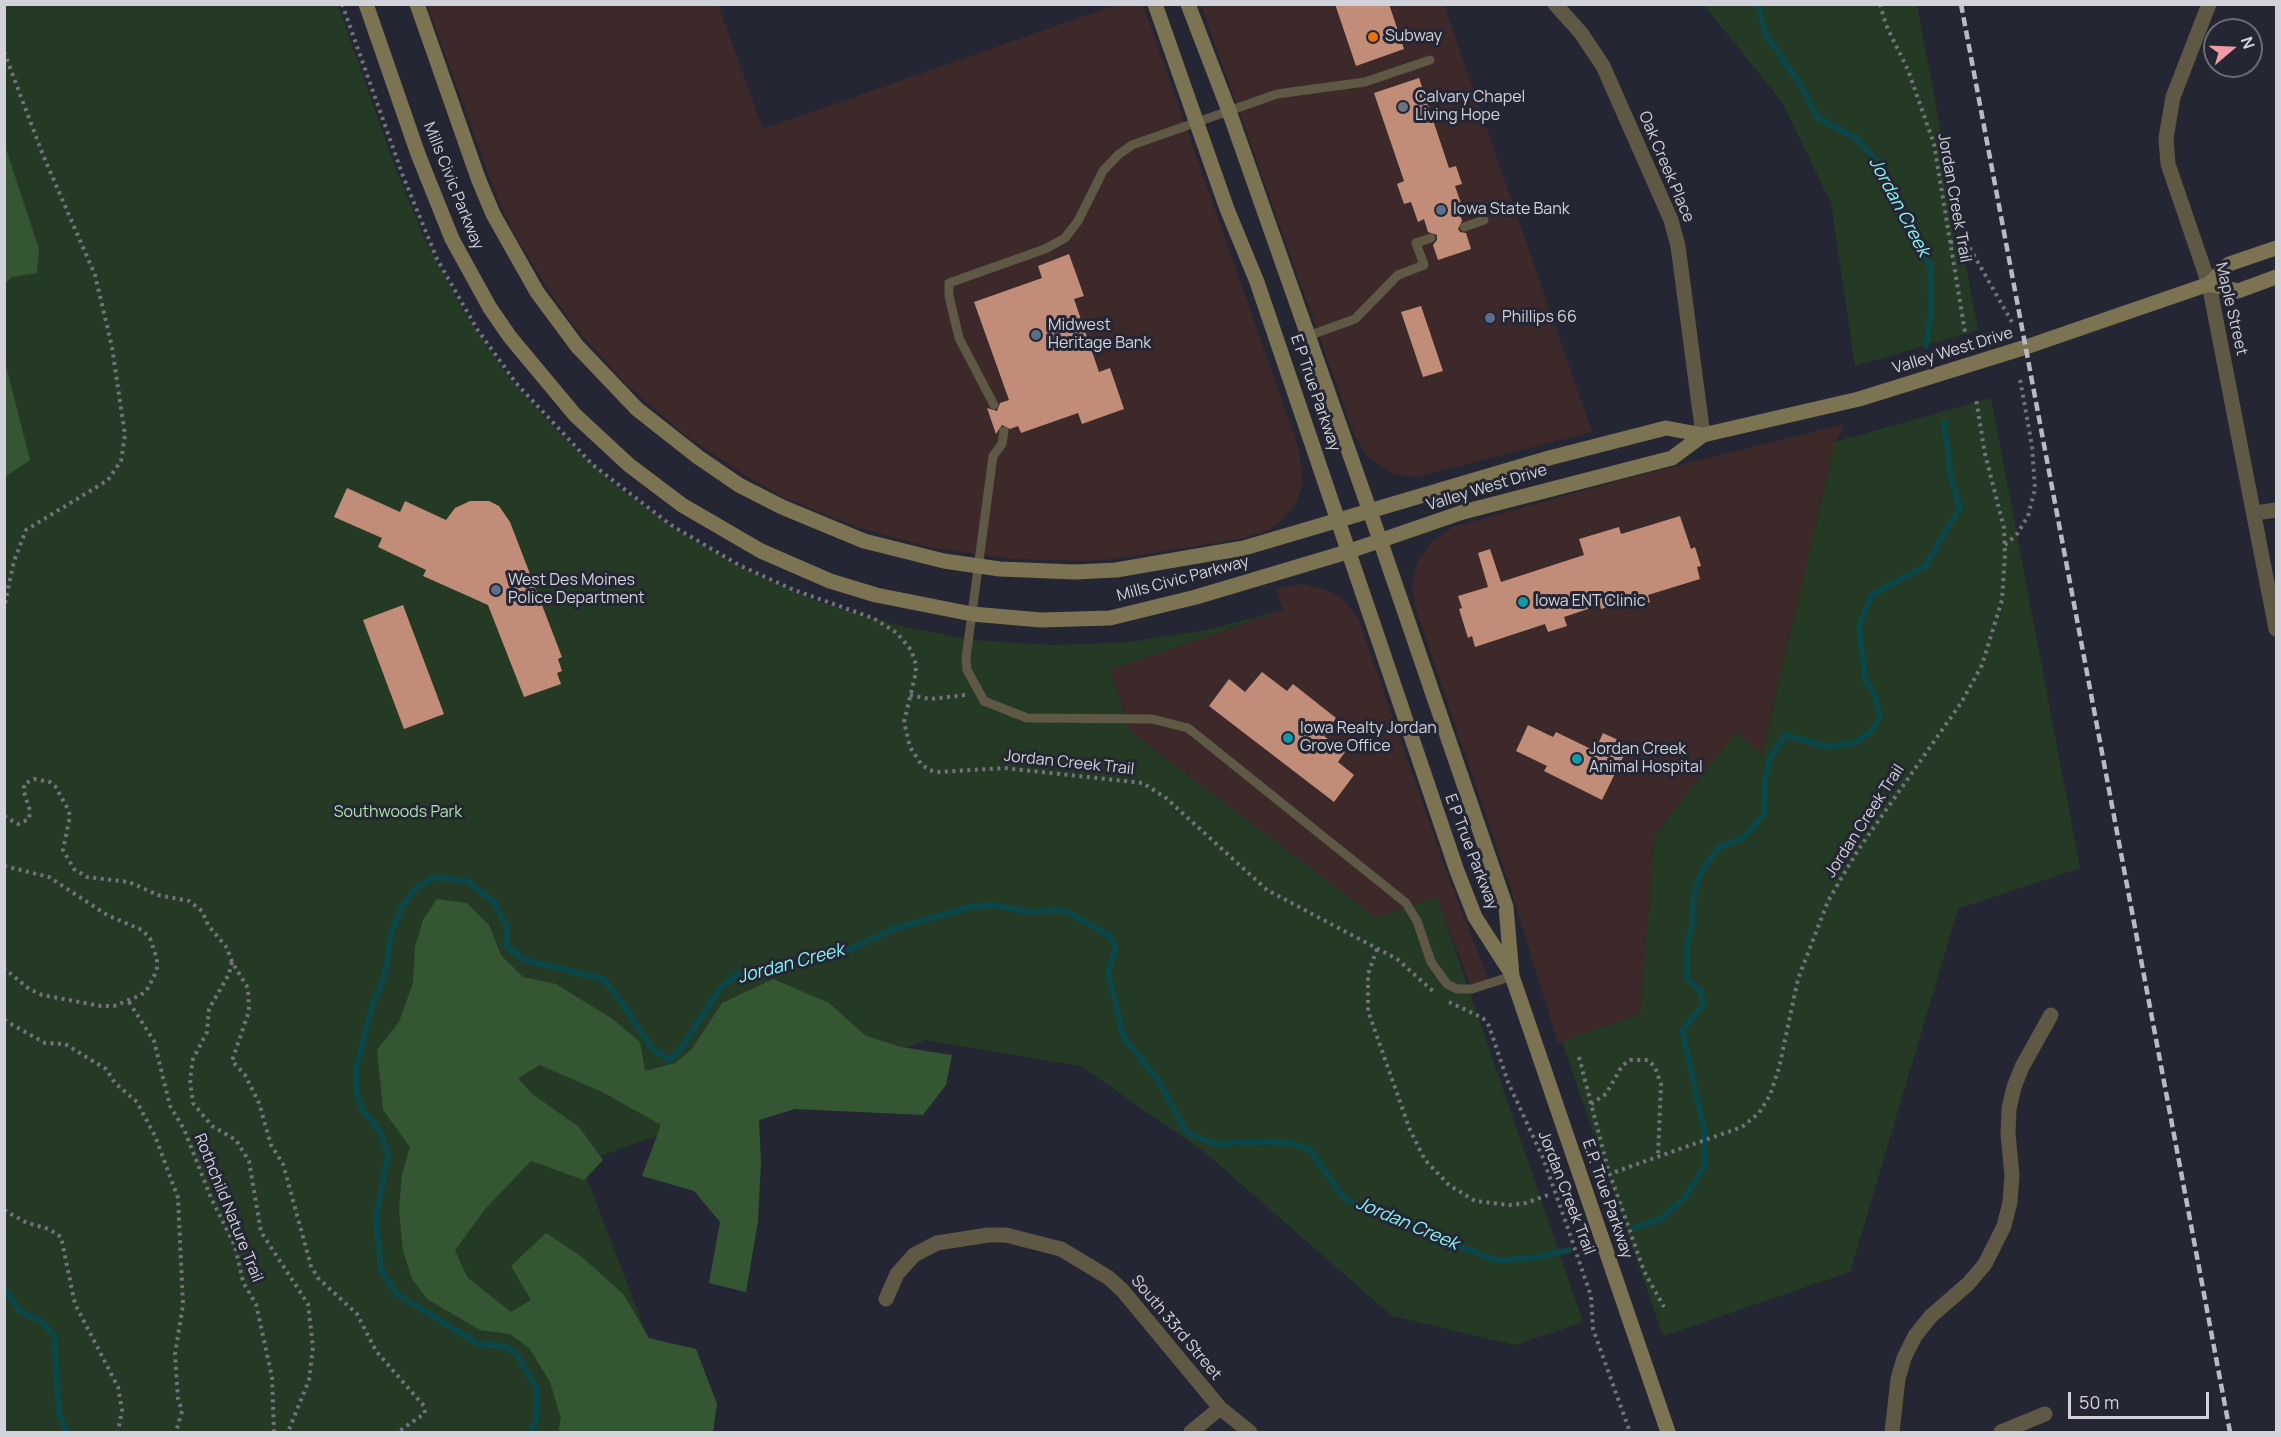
<!DOCTYPE html>
<style>
body{margin:0}
#map{position:relative;width:2281px;height:1437px;overflow:hidden;background:#252633;font-family:Manrope,sans-serif}
canvas{display:block}
.frame{position:absolute;inset:0;border:6px solid #d1d2da;pointer-events:none}
.north{position:absolute;left:2203px;top:18px;width:60px;height:60px;box-sizing:border-box;background:#252633;border:2px solid #6a6b76;border-radius:50%;rotate:71deg;font-size:16px;font-weight:700;line-height:24px;text-align:center;color:#d1d2da}
.north::after{content:'';display:block;margin:auto;width:21px;height:27px;background:#f39aa8;clip-path:polygon(50% 0,100% 100%,50% 72%,0 100%)}
.scale{position:absolute;left:2068px;top:1392px;width:141px;height:27px;box-sizing:border-box;border:3px solid #d1d2da;border-top:0;padding-left:8px;font-size:18px;line-height:21px;white-space:nowrap;color:#d1d2da;-webkit-text-stroke:4px #252633;paint-order:stroke}
</style>
<div id="map">
<canvas width="2281" height="1437"></canvas>
<div class="frame"></div>
<div class="north">N</div>
<div class="scale">50 m</div>
</div>
<script>
const ctx = document.querySelector('canvas').getContext('2d');
ctx.lineJoin = 'round';
function paint(path, color) { ctx.fillStyle = color; ctx.fill(path, 'evenodd'); }
const toPath = rows => new Path2D(rows.map(r => 'M' + r).join(''));
function strokePath(path, color, width, dash) { ctx.strokeStyle = color; ctx.lineWidth = width; ctx.lineCap = dash ? 'butt' : 'round'; ctx.setLineDash(dash || []); ctx.stroke(path); }
function label(font, color, halo, rows, align = 'center') {
  ctx.font = font + ' Manrope,sans-serif'; ctx.lineWidth = 6; ctx.setLineDash([]); ctx.textBaseline = 'middle'; ctx.strokeStyle = halo; ctx.fillStyle = color; for (const [text, x, y, turn = 0] of rows) {
    ctx.save(); ctx.translate(x, y); ctx.rotate((+turn || 0) * Math.PI / 180); ctx.textAlign = isNaN(turn) ? turn : align; if (halo) ctx.strokeText(text, 0, 0); ctx.fillText(text, 0, 0); ctx.restore();
  }
}
const commercial = toPath([
 [427,5,718,5,763,129,1116,5,1143,5,1299,449,1303,483,1295,505,1277,525,1266,531,1240,539,1127,557,1090,561,1011,559,933,548,857,527,783,497,749,478,685,435,626,384,575,327,553,297,513,232,497,197],
 [1201,5,1444,5,1592,432,1416,477,1393,474,1366,455,1355,436],
 [1845,424,1835,442,1762,754,1737,732,1655,833,1640,1014,1558,1043,1508,880,1416,610,1412,587,1417,563,1431,542,1453,527,1621,480],
 [1303,584,1329,591,1341,597,1358,618,1447,873,1490,984,1472,989,1437,898,1376,918,1130,731,1109,670,1283,610,1276,588]
]);
const green = toPath([
 [5,5,338,5,395,167,425,240,462,309,506,374,559,433,616,486,680,532,748,571,820,602,896,625,973,640,1051,645,1130,642,1207,630,1283,610,1110,670,1130,731,1376,918,1437,897,1583,1322,1515,1345,1392,1316,1208,1155,1081,1066,926,1040,581,1163,684,1432,5,1432],
 [1704,5,1917,5,1978,330,1855,366,1831,203,1782,102],
 [1991,398,2080,868,1958,909,1850,1272,1663,1336,1562,1041,1640,1014,1655,834,1736,732,1762,754,1835,442]
]);
const forest = toPath([
 [4,143,39,249,37,273,11,277,5,284],
 [5,362,30,460,5,477,4,477],
 [437,899,467,903,489,925,501,955,523,977,556,984,611,1018,640,1042,645,1071,675,1063,692,1049,722,1003,773,979,829,1003,866,1036,901,1047,952,1055,946,1085,923,1115,795,1109,759,1120,761,1163,758,1221,746,1292,709,1283,720,1222,694,1191,642,1176,661,1125,604,1093,540,1065,518,1078,531,1093,579,1127,603,1160,584,1180,531,1161,486,1208,455,1250,467,1277,511,1312,531,1300,511,1266,546,1233,582,1257,624,1295,649,1338,696,1349,717,1404,713,1432,558,1432,561,1418,550,1382,529,1348,510,1334,480,1330,427,1299,412,1279,403,1251,399,1209,402,1175,410,1147,383,1110,377,1050,399,1022,413,983,415,947,423,920]
]);
const stream = toPath([
 [1758,4,1765,33,1800,84,1818,118,1855,137,1878,161,1904,217,1915,231,1920,248,1930,266,1931,313,1926,346],
 [1634,1228,1660,1219,1684,1199,1704,1167,1704,1129,1682,1030,1703,1005,1701,991,1687,979,1687,943,1692,926,1694,892,1702,870,1718,848,1744,837,1764,814,1765,780,1770,757,1785,735,1827,747,1854,743,1872,731,1880,716,1874,694,1865,679,1859,626,1871,595,1925,566,1960,507,1951,479,1944,422],
 [4,1289,20,1311,42,1322,54,1336,59,1414,67,1432],
 [531,1432,536,1421,536,1388,516,1353,503,1346,478,1344,396,1293,381,1270,376,1217,388,1154,379,1130,362,1109,357,1093,356,1069,371,1009,386,970,391,932,402,907,416,888,435,877,467,881,493,901,507,926,507,947,525,960,603,979,615,993,652,1048,669,1060,680,1050,721,987,738,974,851,949,893,929,970,907,992,905,1031,912,1064,910,1109,935,1116,947,1108,972,1124,1038,1159,1081,1186,1132,1217,1145,1239,1142,1291,1143,1310,1150,1344,1198,1377,1215,1498,1261,1538,1257,1569,1250]
]);
const building = toPath([
 [1335,4,1389,4,1404,49,1356,66],
 [1419,78,1449,168,1456,166,1462,184,1455,186,1462,206,1458,208,1462,221,1458,229,1460,232,1466,233,1471,249,1438,260,1433,245,1437,240,1437,235,1428,232,1424,219,1418,222,1411,202,1404,204,1397,184,1404,181,1374,93],
 [1069,254,1084,296,1074,299,1099,372,1110,368,1124,409,1082,424,1078,413,1021,433,1018,426,1010,429,1002,425,996,434,987,408,997,411,1000,403,1009,400,974,302,1042,278,1038,266],
 [1421,306,1443,371,1423,377,1401,312],
 [347,488,400,512,405,501,446,520,455,508,470,501,489,501,499,506,510,522,562,657,558,659,562,671,557,673,561,684,524,697,488,605,423,576,426,570,378,547,382,538,334,517],
 [1680,516,1691,549,1695,547,1701,566,1697,567,1700,579,1648,595,1650,602,1632,608,1629,600,1601,609,1600,605,1564,617,1567,626,1548,632,1545,624,1475,647,1472,636,1468,638,1459,609,1462,608,1458,596,1488,587,1478,553,1490,549,1501,582,1584,555,1579,539,1619,527,1621,534],
 [403,605,444,714,404,729,363,620],
 [1262,672,1287,691,1293,684,1336,718,1324,736,1345,752,1338,762,1354,775,1334,802,1209,706,1229,679,1245,692],
 [1528,725,1553,737,1556,732,1595,751,1603,733,1629,745,1602,800,1544,771,1547,766,1516,751]
]);
const path = toPath([
 [342,4,403,176,437,259,477,329,516,383,593,465,671,525,739,565,794,590,873,618,897,633,911,650,915,661,916,672,904,722,910,747,921,764,929,770,938,772,1004,768,1143,783,1166,798,1267,890,1397,959,1435,993],
 [1880,4,1886,25,1908,70,1934,144,1965,332],
 [4,52,43,155,95,275,112,347,125,435,121,461,108,480,26,530,14,561,4,608],
 [1950,242,1967,243,2013,324],
 [2005,545,2017,534,2028,516,2035,489,2032,446,2020,379],
 [910,695,930,699,965,695],
 [4,816,18,824,29,819,30,811,24,792,24,784,34,779,50,782,55,786,68,809,70,816,63,850,74,869,87,877,129,882,158,895,189,901,202,911,208,925,227,948,232,962,248,988,249,1011,232,1061,245,1075,259,1103,271,1145,283,1164,311,1266,318,1278,357,1314,376,1351,424,1406,425,1413,398,1432],
 [4,866,49,877,107,915,142,930,150,938,157,959,157,970,148,988,141,995,114,1006,101,1006,42,995,29,989,4,968],
 [1377,949,1368,974,1368,1011,1410,1130,1425,1160,1449,1185,1475,1201,1509,1205,1526,1203,1551,1194],
 [232,962,229,974,209,1009,207,1032,193,1059,190,1080,193,1103,212,1126,236,1140,249,1161,261,1232,308,1304,313,1347,309,1380,288,1432],
 [129,1002,154,1041,170,1106,184,1129,211,1198,235,1246,243,1282,256,1304,272,1377,274,1432],
 [1449,1002,1483,1018,1489,1026,1508,1082,1543,1158,1566,1223,1591,1296,1593,1329,1630,1432],
 [4,1020,45,1043,65,1044,106,1069,115,1083,137,1102,155,1136,178,1198,183,1305,175,1354,178,1399,182,1411,176,1432],
 [1579,1057,1608,1169,1644,1271,1664,1307],
 [1591,1104,1606,1094,1622,1066,1630,1060,1648,1060,1655,1067,1661,1084,1658,1156],
 [1615,1172,1742,1127,1759,1113,1770,1095,1779,1068,1798,979,1828,901,1858,850,1961,703,1982,665,2002,600,2005,554,2004,528,1985,454,1976,399],
 [4,1210,27,1223,49,1229,61,1237,75,1304,118,1387,122,1410,118,1432]
]);
const service = toPath([
 [1464,227,1484,220],
 [1308,336,1355,319,1398,275,1424,265,1416,243,1431,238],
 [994,405,959,338,949,296,949,283,1045,249,1065,238,1078,221,1103,171,1118,155,1132,145,1277,94,1365,82,1430,60],
 [1004,431,1002,444,993,456,966,658,967,670,984,701,1027,718,1152,719,1188,728,1406,903,1417,921,1431,962,1447,984,1457,989,1472,989,1512,976]
]);
const minor = toPath([
 [1555,4,1581,33,1603,66,1671,220,1678,246,1703,435],
 [2209,4,2173,97,2166,138,2168,164,2209,284,2276,629],
 [2255,513,2276,510],
 [886,1299,897,1274,914,1255,937,1243,988,1235,1006,1235,1061,1249,1109,1278,1123,1291,1220,1408,1250,1432],
 [1191,1432,1220,1408],
 [1892,1432,1898,1379,1904,1358,1915,1336,1931,1316,1968,1284,1985,1264,2004,1226,2010,1202,2012,1175,2008,1134,2009,1109,2014,1087,2022,1067,2051,1015],
 [2001,1432,2045,1414]
]);
const secondary = toPath([
 [366,4,418,154,452,239,490,308,510,337,575,415,629,465,682,505,761,551,830,581,876,595,972,614,1041,620,1110,618,1196,597,1347,552,1463,512,1672,458,1703,435,1859,399,2026,347,2209,284,2229,264,2276,248],
 [417,4,478,178,493,214,537,292,577,346,637,409,698,457,739,485,782,507,864,541,944,561,1000,569,1075,572,1116,570,1244,548,1549,458,1666,428,1703,435],
 [1155,4,1227,209,1257,282,1457,871,1475,917,1511,973],
 [1188,4,1229,111,1380,540,1506,907,1512,976,1668,1432],
 [2209,284,2238,291,2276,277]
]);
const rail = toPath([
 [1961,4,2230,1432]
]);
const markers = [
 [1373,37,6,"#e8710a"],
 [1403,107,6,"#6b7280"],
 [1441,210,6,"#5c6f8a"],
 [1490,318,6,"#5c6f8a"],
 [1036,335,6,"#5c6f8a"],
 [496,590,6,"#5c6f8a"],
 [1523,602,6,"#0f9aa8"],
 [1288,738,6,"#0f9aa8"],
 [1577,759,6,"#0f9aa8"]
];
const poiNames = [
 ["Subway",1385,37],
 ["Calvary Chapel",1415,98],
 ["Living Hope",1415,116],
 ["Iowa State Bank",1453,210],
 ["Phillips 66",1502,318],
 ["Midwest",1048,326],
 ["Heritage Bank",1048,344],
 ["West Des Moines",508,581],
 ["Police Department",508,599],
 ["Iowa ENT Clinic",1535,602],
 ["Iowa Realty Jordan",1300,729],
 ["Grove Office",1300,747],
 ["Jordan Creek",1589,750],
 ["Animal Hospital",1589,768]
];
const streetNames = [
 ["Oak Creek Place",1666,167,67],
 ["Mills Civic Parkway",453,186,68],
 ["Jordan Creek Trail",1954,198,80],
 ["Maple Street",2231,309,77],
 ["Valley West Drive",1953,351,-17],
 ["E P True Parkway",1315,393,71],
 ["Valley West Drive",1487,488,-17],
 ["Mills Civic Parkway",1183,579,-15],
 ["Jordan Creek Trail",1069,763,6],
 ["Jordan Creek Trail",1865,821,-57],
 ["E P True Parkway",1471,852,69],
 ["Jordan Creek Trail",1566,1193,69],
 ["E.P. True Parkway",1607,1199,71],
 ["Rothchild Nature Trail",228,1208,68],
 ["South 33rd Street",1176,1328,50]
];
const parkNames = [
 ["Southwoods Park",398,813]
];
const waterNames = [
 ["Jordan Creek",1899,207,62],
 ["Jordan Creek",791,964,-15],
 ["Jordan Creek",1407,1224,23]
];
paint(commercial, '#3d292a');
paint(green, '#253a24');
paint(forest, '#345632');
strokePath(stream, '#0b4648', 6);
paint(building, '#c28d78');
strokePath(path, '#72737e', 4, [3, 4.5]);
strokePath(service, '#5e5844', 9);
strokePath(minor, '#5e5844', 15);
strokePath(secondary, '#7c7352', 15);
strokePath(rail, '#b9bac3', 4.5, [9, 4.5]);
for (const [x, y, r, color] of markers) { const dot = new Path2D(); dot.arc(x, y, r, 0, 2 * Math.PI); ctx.fillStyle = color; ctx.fill(dot); strokePath(dot, '#252633', 2); }
label('16px', '#d1d2da', '#252633', poiNames, 'left');
label('16px', '#d1d2da', '#252633', streetNames);
label('16px', '#a9e2a6', '#252633', parkNames);
label('italic 18px', '#88f5f7', '#252633', waterNames);
</script>
